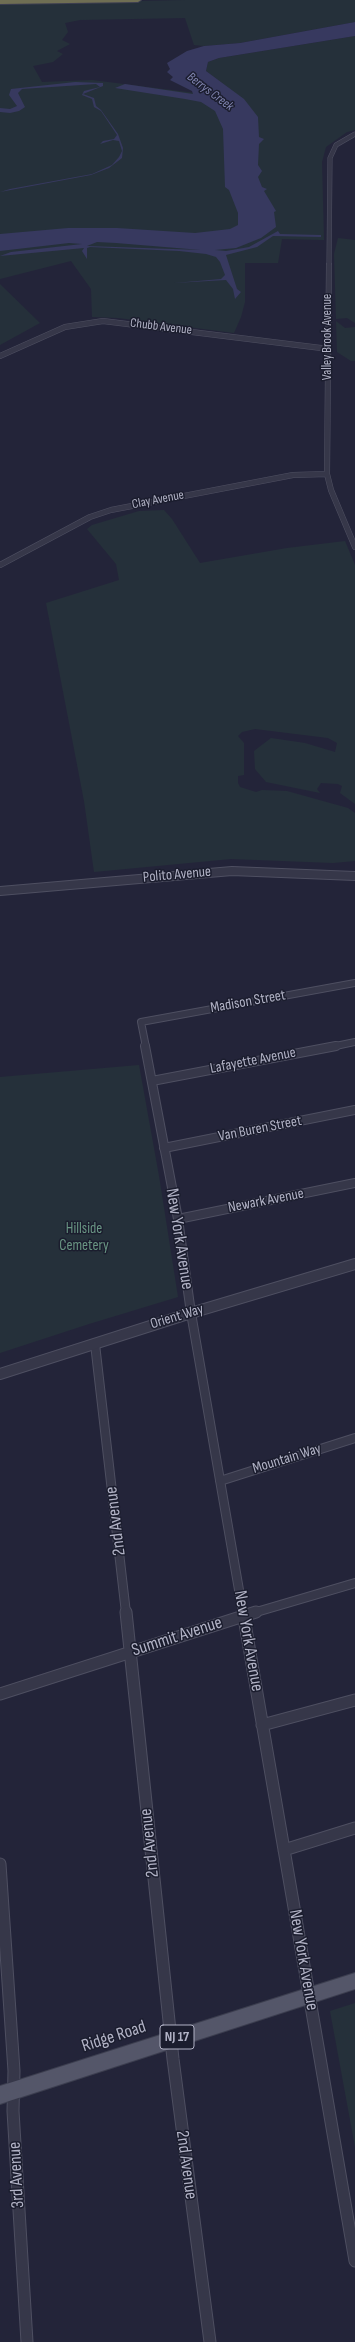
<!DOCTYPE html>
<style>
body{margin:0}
canvas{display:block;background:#232439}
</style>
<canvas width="355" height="2342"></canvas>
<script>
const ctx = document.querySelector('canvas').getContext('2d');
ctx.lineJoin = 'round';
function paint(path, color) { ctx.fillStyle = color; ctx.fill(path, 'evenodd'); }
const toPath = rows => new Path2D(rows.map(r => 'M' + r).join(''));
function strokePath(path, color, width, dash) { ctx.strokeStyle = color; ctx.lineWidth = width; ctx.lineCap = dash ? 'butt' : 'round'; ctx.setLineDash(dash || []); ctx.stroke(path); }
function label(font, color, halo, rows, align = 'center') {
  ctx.font = font + ' "Sofia Sans Condensed",sans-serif'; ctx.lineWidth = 3; ctx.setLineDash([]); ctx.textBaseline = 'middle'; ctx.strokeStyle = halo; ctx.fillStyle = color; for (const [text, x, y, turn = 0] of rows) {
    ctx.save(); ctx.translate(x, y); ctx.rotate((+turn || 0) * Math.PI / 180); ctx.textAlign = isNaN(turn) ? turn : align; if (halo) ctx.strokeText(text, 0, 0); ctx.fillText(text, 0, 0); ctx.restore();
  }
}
const green = toPath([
 [185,0,355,0,355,22,240,43,204,46,194,45,185,18,80,20,65,23,68,32,62,40,70,44,57,51,63,54,53,62,33,66,42,82,92,80,243,99,206,71,208,62,219,58,355,36,355,130,347,132,326,147,322,162,324,240,282,239,278,263,245,263,245,302,241,317,234,333,118,318,92,317,91,289,71,261,0,279,0,4],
 [338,238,355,240,355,323,347,318,336,319,334,254],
 [0,284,40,323,0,345],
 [336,321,345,328,355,327,355,361,351,361,337,352],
 [164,510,172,519,200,563,287,548,345,541,355,565,355,804,340,793,342,786,338,784,321,783,317,789,320,793,266,782,255,769,254,751,271,738,305,743,335,752,337,743,328,738,255,729,242,732,238,736,244,743,244,775,238,776,238,783,240,787,256,792,262,790,287,791,348,808,355,813,355,861,333,863,231,859,94,872,84,801,46,603,119,580,116,564,87,529,92,525,139,511],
 [139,1065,159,1176,178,1297,89,1324,0,1353,0,1077],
 [355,2003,355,2147,330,2011]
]);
const water = toPath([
 [355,22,355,36,219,58,208,62,206,71,244,99,258,117,259,137,264,139,259,144,258,165,262,171,258,177,262,187,267,189,264,191,276,211,274,212,276,227,261,238,236,248,215,250,226,251,249,247,278,231,280,234,321,235,321,237,273,236,257,247,226,255,237,289,241,292,235,299,233,289,226,280,174,283,221,279,225,275,220,262,216,257,206,254,179,251,90,247,87,248,87,259,82,251,84,248,0,256,11,252,82,244,69,243,0,251,0,234,68,228,117,228,195,233,230,229,238,225,238,213,229,190,225,187,223,129,215,111,201,102,185,99,115,88,125,84,193,94,192,91,170,80,173,77,167,72,170,69,167,63,187,51,204,46,240,43],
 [97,242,116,243,201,250,87,246],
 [75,82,103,83,103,86,83,94,94,98,96,106,101,110,118,134,123,148,122,158,109,168,91,175,0,192,10,189,92,174,112,165,119,157,122,151,119,141,113,140,100,144,103,141,114,139,117,135,101,111,94,107,92,99,82,95,84,91,100,87,96,84,22,89,18,93,25,107,19,111,10,113,0,112,0,108,10,109,17,106,9,95,11,89]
]);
const minorFar4 = toPath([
 [329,266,330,158,336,145,355,134]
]);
const minorFar3 = toPath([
 [329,265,327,474,331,490,355,547],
 [0,356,65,327,103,321,329,349],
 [0,565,90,517,111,510,293,475,327,474]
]);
const minorFar2 = toPath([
 [146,1047,141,1022,355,983],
 [331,1047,355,1042]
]);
const minorFar1 = toPath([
 [145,1046,178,1219,191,1313,243,1613],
 [152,1081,336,1046],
 [164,1148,355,1110],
 [178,1219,355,1183],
 [95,1344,126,1613],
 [220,1481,355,1438],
 [253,1613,355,1583]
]);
const minor = toPath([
 [126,1612,173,2059,210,2342],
 [243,1612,355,2261],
 [0,1694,256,1612],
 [262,1725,355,1700],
 [284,1850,355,1828],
 [0,1864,14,2071,13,2111,27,2342]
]);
const tertiaryFar1 = toPath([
 [0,891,232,871,355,876]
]);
const tertiary = toPath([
 [0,1374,191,1313,355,1264]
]);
const primary = toPath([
 [355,1973,355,1989,0,2104,0,2086,355,1973]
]);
const motorway = toPath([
 [0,0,141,0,138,2,0,4,0,0]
]);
const farWaternames = [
 ["Berrys Creek",210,92,37]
];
const farStreetnames = [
 ["Chubb Avenue",161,327,7],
 ["Valley Brook Avenue",328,337,-90],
 ["Clay Avenue",158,500,-11]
];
const shields = [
 [177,2037,34]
];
const shieldNames = [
 ["NJ 17",177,2037]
];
const streetNames = [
 ["Polito Avenue",177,875,-5],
 ["Madison Street",248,1002,-10],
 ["Lafayette Avenue",253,1061,-11],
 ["Van Buren Street",260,1129,-11],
 ["Newark Avenue",266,1201,-11],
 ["Orient Way",177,1317,-17],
 ["Mountain Way",287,1459,-17]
];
const parkNames = [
 ["Hillside",84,1229],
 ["Cemetery",84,1246]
];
const nearStreetnames = [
 ["New York Avenue",179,1239,81],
 ["2nd Avenue",116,1521,-97],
 ["Summit Avenue",177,1637,-18],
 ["New York Avenue",248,1641,80],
 ["2nd Avenue",150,1843,-96],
 ["New York Avenue",303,1960,80],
 ["Ridge Road",114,2037,-18],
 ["2nd Avenue",186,2165,82],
 ["3rd Avenue",17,2175,-93]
];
paint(green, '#25303a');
paint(water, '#37395f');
strokePath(minorFar4, '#4e4f61', 5);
strokePath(minorFar3, '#4e4f61', 6);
strokePath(minorFar2, '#4e4f61', 8);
strokePath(minorFar1, '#4e4f61', 10);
strokePath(minor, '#4e4f61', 13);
strokePath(tertiaryFar1, '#4e4f61', 10);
strokePath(tertiary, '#4e4f61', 12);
strokePath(primary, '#3c3e4f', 2);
strokePath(motorway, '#3e3f51', 2);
strokePath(minorFar4, '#363749', 4);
strokePath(minorFar3, '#363749', 5);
strokePath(minorFar2, '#363749', 6);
strokePath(minorFar1, '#363749', 8);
strokePath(minor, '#363749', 11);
strokePath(tertiaryFar1, '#363749', 8);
strokePath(tertiary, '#363749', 10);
paint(primary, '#545669');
paint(motorway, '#6f6e53');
label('italic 13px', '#8185b1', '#1b1d2e', farWaternames);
label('13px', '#b1b2c5', '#1b1d2e', farStreetnames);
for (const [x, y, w] of shields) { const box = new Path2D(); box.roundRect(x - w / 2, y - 12, w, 24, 3); ctx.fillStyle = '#1b1d2e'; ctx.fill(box); strokePath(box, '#b1b2c5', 1); }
label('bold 14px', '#b1b2c5', null, shieldNames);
label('15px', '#b1b2c5', '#1b1d2e', streetNames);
label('15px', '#699583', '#1b1d2e', parkNames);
label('18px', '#b1b2c5', '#1b1d2e', nearStreetnames);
</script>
